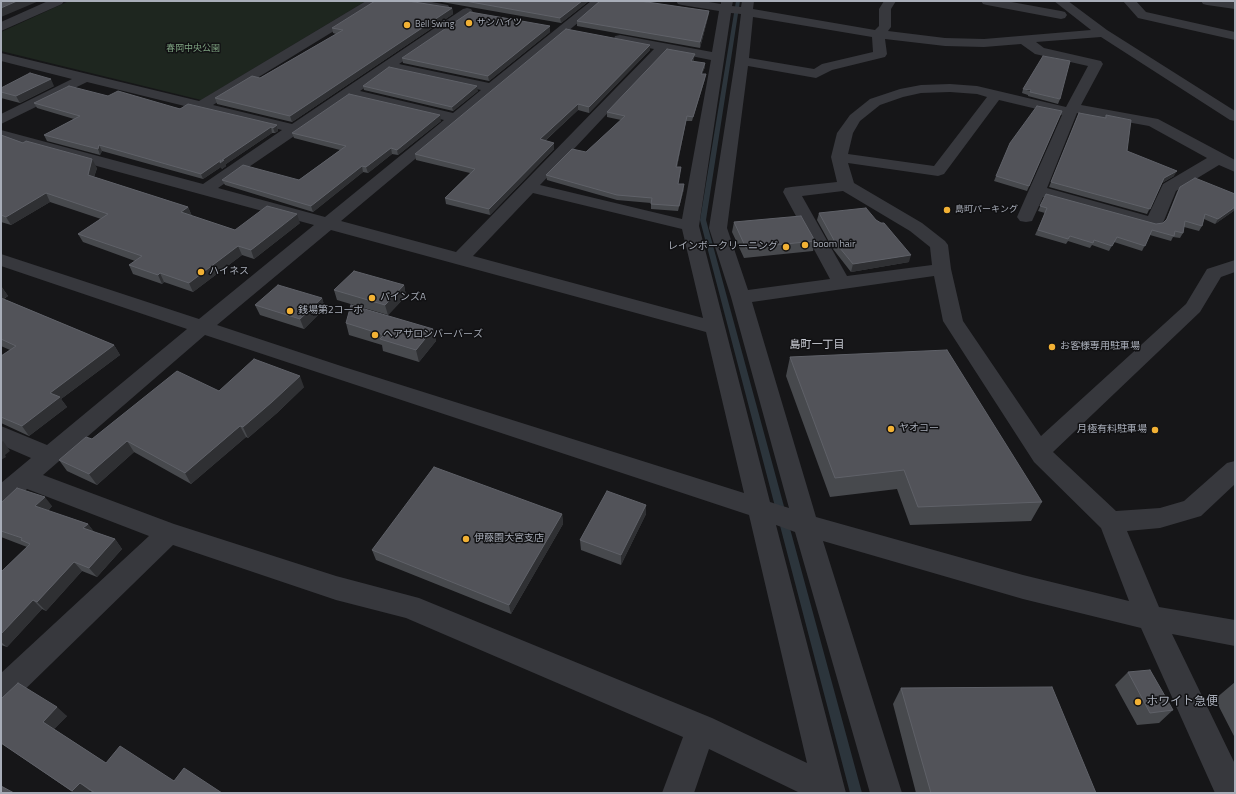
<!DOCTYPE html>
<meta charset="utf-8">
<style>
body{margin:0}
#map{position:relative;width:1236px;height:794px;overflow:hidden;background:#161618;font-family:"Titillium Web",sans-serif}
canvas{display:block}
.frame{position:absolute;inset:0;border:2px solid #a8adb8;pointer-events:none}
</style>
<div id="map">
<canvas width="1236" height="794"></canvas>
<div class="frame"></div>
</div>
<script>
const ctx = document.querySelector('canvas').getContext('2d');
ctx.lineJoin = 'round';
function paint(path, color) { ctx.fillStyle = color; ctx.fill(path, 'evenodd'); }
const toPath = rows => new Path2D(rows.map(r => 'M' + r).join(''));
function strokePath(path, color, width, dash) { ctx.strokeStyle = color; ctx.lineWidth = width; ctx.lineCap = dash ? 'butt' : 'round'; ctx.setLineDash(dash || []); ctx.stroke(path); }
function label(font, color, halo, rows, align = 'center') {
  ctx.font = font + ' "Titillium Web","Noto Sans JP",sans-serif'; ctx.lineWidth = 3; ctx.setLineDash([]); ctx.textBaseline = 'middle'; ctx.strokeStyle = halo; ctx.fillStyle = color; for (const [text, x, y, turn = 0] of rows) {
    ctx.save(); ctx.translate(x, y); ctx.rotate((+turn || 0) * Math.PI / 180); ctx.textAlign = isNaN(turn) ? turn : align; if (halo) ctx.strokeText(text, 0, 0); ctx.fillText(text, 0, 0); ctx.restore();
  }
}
const green = toPath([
 [69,1,366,1,201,100,1,51,1,32]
]);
const stream = toPath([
 [736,1,740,1,706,220,862,793,850,793,700,220,736,1]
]);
const minor = toPath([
 [48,1,64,1,62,4,1,31,1,22,48,1],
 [366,1,380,1,378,4,213,105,292,124,463,9,467,8,471,9,473,12,471,15,399,64,489,83,591,1,604,1,341,221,456,252,654,49,615,42,614,39,615,36,620,35,712,52,719,11,682,5,678,4,676,1,703,1,721,4,721,1,733,1,732,6,741,7,742,1,754,1,753,9,875,30,879,26,879,9,884,1,896,1,891,9,891,27,888,31,945,38,984,39,1091,30,1054,1,1068,1,1107,30,1235,111,1235,121,1230,120,1101,37,1036,42,1044,48,1101,61,1103,64,1081,105,1158,119,1235,160,1235,172,1219,165,1176,191,1163,223,1160,227,1154,228,1043,197,1032,221,1026,222,1020,221,1017,217,1062,115,999,100,944,174,938,176,848,163,854,183,922,223,945,241,948,245,951,269,963,321,1041,436,1186,304,1207,269,1235,260,1235,272,1221,277,1200,312,1053,452,1116,511,1160,508,1184,501,1227,463,1235,461,1235,484,1201,516,1160,528,1127,531,1159,607,1235,620,1235,646,1172,634,1235,764,1235,793,1215,793,1141,628,1023,599,823,541,902,793,870,793,795,532,776,525,846,793,800,793,709,749,694,793,662,793,683,737,406,618,336,600,173,545,11,703,1,707,1,673,149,536,27,489,10,504,1,507,1,483,31,458,1,445,1,426,47,445,187,329,1,266,1,254,199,319,314,225,1,140,1,130,203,184,282,130,87,82,1,124,1,114,72,79,1,61,1,53,199,101,366,1],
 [731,13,741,14,735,61,709,228,731,297,789,508,770,502,699,226,731,13],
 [753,17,872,37,873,52,822,64,814,69,749,58,753,17],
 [885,39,945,46,984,47,1021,44,1035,54,1088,66,1066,107,977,86,950,84,921,85,900,89,870,99,850,115,837,133,831,157,837,182,791,187,785,188,783,192,830,279,748,290,727,228,748,66,816,78,832,70,885,57,887,54,885,39],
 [666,51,711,60,682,219,540,185,666,51],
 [390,70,481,90,453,113,360,91,390,70],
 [950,92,977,94,987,97,934,166,848,154,853,133,860,121,880,105,903,97,921,93,950,92],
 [350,98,444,120,325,217,218,188,350,98],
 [1077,113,1149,126,1207,158,1163,184,1148,216,1047,188,1077,113],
 [843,191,910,231,930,247,932,265,847,276,802,196,843,191],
 [533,193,682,229,703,318,473,256,533,193],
 [331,230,706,332,744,493,344,367,217,325,331,230],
 [934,276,943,321,1034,462,1101,528,1129,601,1023,575,816,517,752,302,934,276],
 [205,335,749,515,807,763,712,718,419,598,336,576,174,524,43,475,205,335],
 [402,1,426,1,448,5,450,8,448,11,444,12,404,4,402,1],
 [981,1,1006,1,1061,11,1065,12,1067,15,1065,18,1061,19,987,5,983,4,981,1],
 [1123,1,1136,1,1146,12,1235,32,1235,40,1138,18,1123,1],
 [1201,1,1235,1,1235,9,1207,5,1203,4,1201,1]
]);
const wall = toPath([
 [436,1,589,1,561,23],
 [600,1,645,1,644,2,709,11,708,17,700,48,577,26,577,21],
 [452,8,453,14,292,122,217,104,215,98,260,78,336,34,333,33,332,28],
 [550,32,489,81,403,63,402,58],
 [650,45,650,50,589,113,578,110,545,141,554,143,554,149,490,215,446,204,445,198,470,173,416,160,415,154],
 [694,59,693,62,705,63,705,67,702,74,705,79,692,121,686,121,677,167,681,167,678,184,684,189,678,211,651,209,651,203,617,200,547,180,546,175,586,152,621,120,607,117,607,112],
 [54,86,20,103,1,98,1,88],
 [363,86,478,91,453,111,364,90],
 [1023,89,1060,99,1058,104,1028,96,1028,95,1022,93],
 [108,96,277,125,278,131,275,133,272,133,226,164,226,166,222,169,221,167,203,179,102,151,100,155,47,141,44,135,74,119,37,108,34,103],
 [1062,111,1027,191,994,181,996,176],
 [1079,113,1105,118,1106,115,1127,151,1174,176,1162,183,1147,214,1049,187],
 [441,121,398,155,392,154,368,173,363,172,313,212,225,185,222,180,299,180,340,150,294,138,292,133],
 [1,135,97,168,94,177,188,207,192,216,235,230,300,223,254,259,242,255,193,292,164,282,162,284,133,274,129,265,135,261,83,242,78,234,101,219,50,202,11,225,1,222],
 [1180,187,1235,194,1235,210,1215,224,1204,219,1202,226,1199,231,1184,227,1183,233,1180,238,1173,237,1171,241,1150,235,1142,251,1114,242,1109,251,1092,245,1090,248,1068,241,1066,244,1035,235,1045,213,1038,211,1046,194,1156,224,1163,223,1166,220,1177,192],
 [819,213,876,220,909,262,851,272,833,249,817,220],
 [734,222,815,241,813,251,744,258,732,232],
 [404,285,406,296,388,315,337,300,334,290],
 [1,286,8,296,4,299,114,345,120,355,61,399,67,407,29,436,1,423,1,356,10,350,1,346],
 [322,298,325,308,304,329,260,315,255,305],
 [346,323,433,329,436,341,419,362,383,351,382,345,349,335],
 [790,357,1042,502,1031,521,910,525,897,489,830,497,786,376],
 [304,387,277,413,248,438,246,437,191,484,134,452,97,485,67,471,59,460,92,439,219,391],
 [1,503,52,506,48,511,88,524,94,532,115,539,122,549,97,577,82,571,46,611,42,609,7,647,1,645,1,572,27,547,1,537],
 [646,505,646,514,621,565,581,550,580,540],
 [562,514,563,524,511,614,376,560,372,550],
 [1128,672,1173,710,1159,723,1137,725,1115,685],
 [1235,682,1235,738,1215,699],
 [901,688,1096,793,916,793,893,704],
 [1,699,67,716,54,729,106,763,222,793,93,793,90,791,87,793,74,793,1,743]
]);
const shadedWall = toPath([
 [17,1,39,1,1,17,1,8],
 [582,1,589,1,561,23,560,18],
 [452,8,453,14,292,122,290,116],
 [709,11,708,17,700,48,700,42],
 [550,26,550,32,489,81,488,76],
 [650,45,650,50,589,113,589,107],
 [695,54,694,59,691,66,691,61],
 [705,63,705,67,700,78,701,74],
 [706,74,705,79,692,121,693,117],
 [51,79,54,86,20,103,16,96],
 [477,86,478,91,453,111,452,107],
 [578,104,578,110,540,145,540,139],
 [440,115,441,121,398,155,397,150],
 [687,116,686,121,676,172,676,167],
 [277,125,278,131,275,133,273,128],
 [271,127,272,133,226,164,226,166,222,169,221,167,203,179,201,174],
 [554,143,554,149,490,215,489,209],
 [99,145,102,151,100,155,98,149],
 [391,148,392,154,368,173,366,167],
 [92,159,97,168,92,183,88,175],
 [362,166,363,172,313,212,311,206],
 [1177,171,1174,176,1162,183,1164,178],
 [684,184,684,189,678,211,679,206],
 [46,193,50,202,11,225,6,217],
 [188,207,192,216,181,212],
 [1235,207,1235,210,1215,224,1218,219],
 [297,214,300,223,254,259,251,250],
 [238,246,242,255,193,292,189,283],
 [911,255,909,262,851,272,853,264],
 [160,273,164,282,162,284,158,275],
 [404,285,406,296,388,315,385,305],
 [1,286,8,296,1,300],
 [322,298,325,308,304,329,300,319],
 [433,329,436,341,419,362,416,350],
 [114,345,120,355,61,399,67,407,29,436,22,426,50,393],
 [300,376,304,387,277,413,248,438,243,427],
 [240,426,246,437,191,484,185,473],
 [3,441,10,451,5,455,6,457,1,460,1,443],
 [127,441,134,452,97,485,89,474],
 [45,497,52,506,43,516,35,506],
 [646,505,646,514,621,565,621,555],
 [562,514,563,524,511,614,509,605],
 [88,524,95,533,83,528],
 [115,539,122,549,97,577,89,568],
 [74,562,82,571,46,611,37,602],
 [33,600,42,609,7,647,1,642,1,634],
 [57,707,67,716,53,730,43,722],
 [80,783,90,791,87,793,74,793,72,791]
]);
const building = toPath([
 [1,1,17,1,1,8,1,1],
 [375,1,408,1,452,8,290,116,215,98,252,76,260,78,343,30,332,28,375,1],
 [465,1,582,1,560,18,465,1],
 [600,1,640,1,709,11,700,42,577,21,600,1],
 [470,12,550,26,488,76,402,58,470,12],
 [566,29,650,45,589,107,578,104,540,139,554,143,489,209,445,198,475,169,415,154,566,29],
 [667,49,695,54,691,61,705,63,701,74,706,74,693,117,687,116,676,167,681,167,678,184,684,184,679,206,651,204,652,198,617,195,546,175,572,149,586,152,625,116,607,112,667,49],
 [1043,56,1070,61,1060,99,1030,92,1031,90,1023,89,1043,56],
 [389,67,477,86,452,107,363,86,389,67],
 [30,73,51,79,16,96,1,92,1,88,30,73],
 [69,86,108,96,118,91,180,109,188,104,277,125,273,128,271,127,222,160,224,160,220,163,221,160,201,174,99,145,98,149,44,135,80,116,34,103,69,86],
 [349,94,440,115,397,150,391,148,366,167,362,166,311,206,222,180,243,165,299,180,346,146,292,133,349,94],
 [1037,106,1062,111,1029,186,996,176,1010,143,1037,106],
 [1079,113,1106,118,1106,115,1131,120,1127,151,1177,171,1164,178,1150,209,1051,182,1079,113],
 [1,135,23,143,26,141,92,159,88,175,188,207,181,212,235,230,267,206,297,214,251,250,238,246,189,283,160,273,158,275,129,265,142,256,78,234,108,214,46,193,6,217,1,215,1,135],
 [1195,178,1235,194,1235,207,1218,219,1205,214,1202,226,1185,221,1183,233,1175,231,1174,236,1152,230,1145,246,1117,237,1112,246,1094,240,1093,243,1070,236,1068,239,1038,230,1047,208,1040,206,1046,194,1156,224,1163,223,1167,219,1180,187,1195,178],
 [866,208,876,220,881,223,884,223,911,255,853,264,835,242,819,213,866,208],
 [801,216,815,241,746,248,734,222,801,216],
 [354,271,404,285,385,305,334,290,354,271],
 [278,285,322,298,300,319,255,305,278,285],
 [1,298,114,345,50,393,60,397,22,426,1,417,1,356,16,346,1,339,1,298],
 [351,305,433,329,416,350,380,339,384,335,346,323,351,305],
 [947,350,1042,502,918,507,904,470,835,478,790,357,947,350],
 [254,359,300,376,272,402,243,427,240,426,185,473,127,441,89,474,59,460,86,437,92,439,177,371,219,391,254,359],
 [434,467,562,514,509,605,372,550,434,467],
 [17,488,45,497,35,506,88,524,83,528,115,539,89,568,74,562,37,602,33,600,1,634,1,572,30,544,21,540,22,538,1,531,1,503,17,488],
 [607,491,646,505,621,555,580,540,607,491],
 [1150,670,1173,710,1150,713,1128,672,1150,670],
 [18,683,57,707,43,722,106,763,120,746,174,781,184,768,222,793,95,793,80,783,72,791,1,743,1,699,18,683],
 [1052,687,1096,793,931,793,901,688,1052,687],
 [1,786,14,793,1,793,1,786]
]);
const markers = [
 [469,23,4,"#f2b134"],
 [407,25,4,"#f2b134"],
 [947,210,4,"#f2b134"],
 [805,245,4,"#f2b134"],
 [786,247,4,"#f2b134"],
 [201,272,4,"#f2b134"],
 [372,298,4,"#f2b134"],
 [290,311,4,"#f2b134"],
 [375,335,4,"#f2b134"],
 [1052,347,4,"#f2b134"],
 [891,429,4,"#f2b134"],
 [1155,430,4,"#f2b134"],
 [466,539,4,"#f2b134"],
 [1138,702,4,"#f2b134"]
];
const farPoinames = [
 ["サンハイツ",477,23],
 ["Bell Swing",415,25],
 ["島町パーキング",955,210]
];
const farParknames = [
 ["春岡中央公園",193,49]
];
const poiNames = [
 ["boom hair",813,245],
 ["レインボークリーニング",778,247,"right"],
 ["ハイネス",209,272],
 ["パインズA",380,298],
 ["銭場第2コーポ",298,311],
 ["ヘアサロンバーバーズ",383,335],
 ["お客様専用駐車場",1060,347],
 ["ヤオコー",899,429],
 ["月極有料駐車場",1147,430,"right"],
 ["伊藤園大宮支店",474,539]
];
const neighbourhoodNames = [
 ["島町一丁目",817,345]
];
const nearPoinames = [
 ["ホワイト急便",1146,702]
];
paint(green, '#1e261f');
paint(stream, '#2c353c');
paint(minor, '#37383d');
paint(wall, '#47494d');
paint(shadedWall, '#2f3033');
paint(building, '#525359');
strokePath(building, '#5f6168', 1);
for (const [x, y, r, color] of markers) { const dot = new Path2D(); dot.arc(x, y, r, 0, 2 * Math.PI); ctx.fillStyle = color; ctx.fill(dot); strokePath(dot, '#111113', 1.5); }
label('9px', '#a8adb8', '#111113', farPoinames, 'left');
label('9px', '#7fa381', '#111113', farParknames);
label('10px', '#a8adb8', '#111113', poiNames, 'left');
label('11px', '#c9ccd4', '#111113', neighbourhoodNames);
label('12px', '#a8adb8', '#111113', nearPoinames, 'left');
</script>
